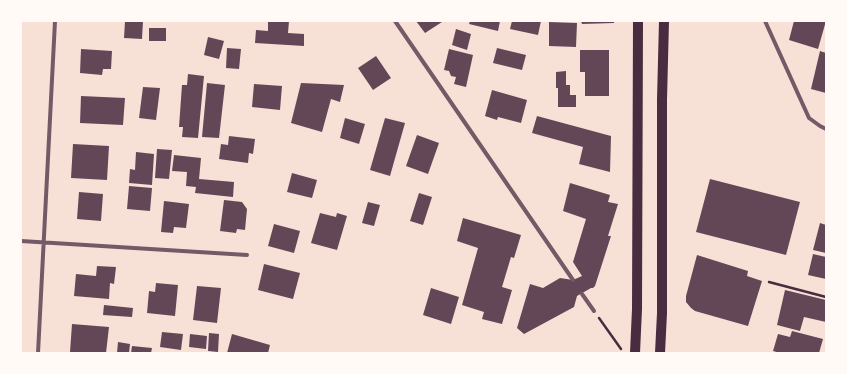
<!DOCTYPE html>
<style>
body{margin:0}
#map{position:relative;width:847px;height:374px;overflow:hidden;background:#f7e1d7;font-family:"Fira Sans Condensed",sans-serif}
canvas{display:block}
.frame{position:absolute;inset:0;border:22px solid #fffaf5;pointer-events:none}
</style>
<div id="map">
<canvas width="847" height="374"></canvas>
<div class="frame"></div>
</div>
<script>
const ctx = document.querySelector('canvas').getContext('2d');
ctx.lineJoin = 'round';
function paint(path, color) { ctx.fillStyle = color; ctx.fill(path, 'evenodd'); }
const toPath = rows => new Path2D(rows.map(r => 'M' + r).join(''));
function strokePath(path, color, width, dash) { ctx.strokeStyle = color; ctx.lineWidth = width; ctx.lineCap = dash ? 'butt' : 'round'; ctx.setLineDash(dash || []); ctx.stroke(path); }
const building = toPath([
 [125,21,143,21,142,39,124,38],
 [268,21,289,21,288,33,304,34,304,46,255,43,256,30,268,31],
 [416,21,441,21,442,22,425,33],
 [470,21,500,21,498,31,469,24],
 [512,21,541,21,538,35,510,29],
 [581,21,614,21,614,23,582,24],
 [794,21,826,21,818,49,789,40],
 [549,22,577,23,576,47,549,46],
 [149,28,166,28,166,41,149,41],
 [456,29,471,34,467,50,452,45],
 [208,37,224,41,219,59,204,55],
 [227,48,241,49,239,69,226,68],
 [497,48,526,55,522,70,493,63],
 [81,49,112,51,111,69,103,69,102,75,80,73],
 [449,49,473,55,466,87,454,84,456,77,451,76,449,71,444,70],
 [580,50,609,50,609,96,585,96,585,72,580,72],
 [820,51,826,53,826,93,811,89],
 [376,56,391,78,373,90,358,68],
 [566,71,566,85,570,85,570,95,576,95,576,107,558,107,558,88,556,88,556,72],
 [188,74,204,76,198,138,182,137,183,127,179,127,182,85,187,85],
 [207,83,225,85,219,138,202,137],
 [301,83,344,85,340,102,331,99,322,132,291,123],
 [254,84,282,86,280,110,252,107],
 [143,87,160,88,156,120,139,118],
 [492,90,527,100,521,123,498,117,497,120,485,116],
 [81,96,125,98,123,125,80,123],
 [537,116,611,136,610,172,579,164,583,147,532,133],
 [345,118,365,124,359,144,340,138],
 [385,118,405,123,390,176,370,170],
 [417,135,439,143,428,174,406,166],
 [229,136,255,139,253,154,249,153,248,163,219,159,221,144,228,145],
 [73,144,109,146,107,180,71,178],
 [157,149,172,150,169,179,155,178],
 [136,152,154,154,152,185,129,183,130,169,135,170],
 [174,155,201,158,199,179,234,182,233,197,195,193,196,187,186,186,187,172,172,171],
 [292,173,317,180,312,198,287,192],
 [710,179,800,202,786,255,696,232],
 [570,183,610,195,608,202,618,204,608,236,611,236,595,286,593,288,591,288,577,296,574,307,524,334,517,328,530,284,543,288,560,278,573,280,582,276,573,262,586,219,563,211],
 [129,186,152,188,150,211,127,209],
 [79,192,103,194,101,221,77,219],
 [419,193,432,197,423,225,410,221],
 [224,200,242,202,247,209,245,230,237,229,236,233,220,231],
 [164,201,189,204,186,228,174,227,173,233,161,232],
 [368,202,380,205,374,226,362,223],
 [320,213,336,217,337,213,347,216,337,250,311,243],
 [463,218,521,235,514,258,511,257,502,287,512,290,502,324,482,319,484,312,462,305,478,248,457,241],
 [820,223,826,225,826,253,813,250],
 [274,224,300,231,294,253,268,246],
 [813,254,826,257,826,279,808,275],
 [697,255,748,271,747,276,762,281,748,326,695,311,691,308,686,302,686,296],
 [264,264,300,273,293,299,258,290],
 [97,266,116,267,114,284,110,283,109,299,74,296,76,274,96,276],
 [156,283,178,285,175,316,147,313,149,291,155,292],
 [197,286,221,288,217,323,193,320],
 [431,288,459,297,451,324,423,315],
 [785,290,826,300,826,322,804,317,800,331,777,325],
 [104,305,133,308,132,317,103,315],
 [72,324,109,327,106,353,70,352],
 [792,331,823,339,819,353,780,353,773,351,778,334,790,337],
 [162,332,183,334,181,350,160,347],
 [209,333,219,334,218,352,208,351],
 [190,334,207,336,206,349,189,347],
 [232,334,270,345,268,353,227,353],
 [118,342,130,344,129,353,117,353],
 [132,346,152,348,151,353,131,353]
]);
const path = toPath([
 [769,282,826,297],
 [599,318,621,349]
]);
const minor = toPath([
 [395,21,573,280],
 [765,21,809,118,820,126,826,129],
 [21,241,247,255],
 [582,294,594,311],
 [38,353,55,21]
]);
const primary = toPath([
 [635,353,637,309,638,21],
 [660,353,662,313,662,100,664,21]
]);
paint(building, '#644757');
strokePath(path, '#4a2c40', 2.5);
strokePath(minor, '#755966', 4);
strokePath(primary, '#4a2c40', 10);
</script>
